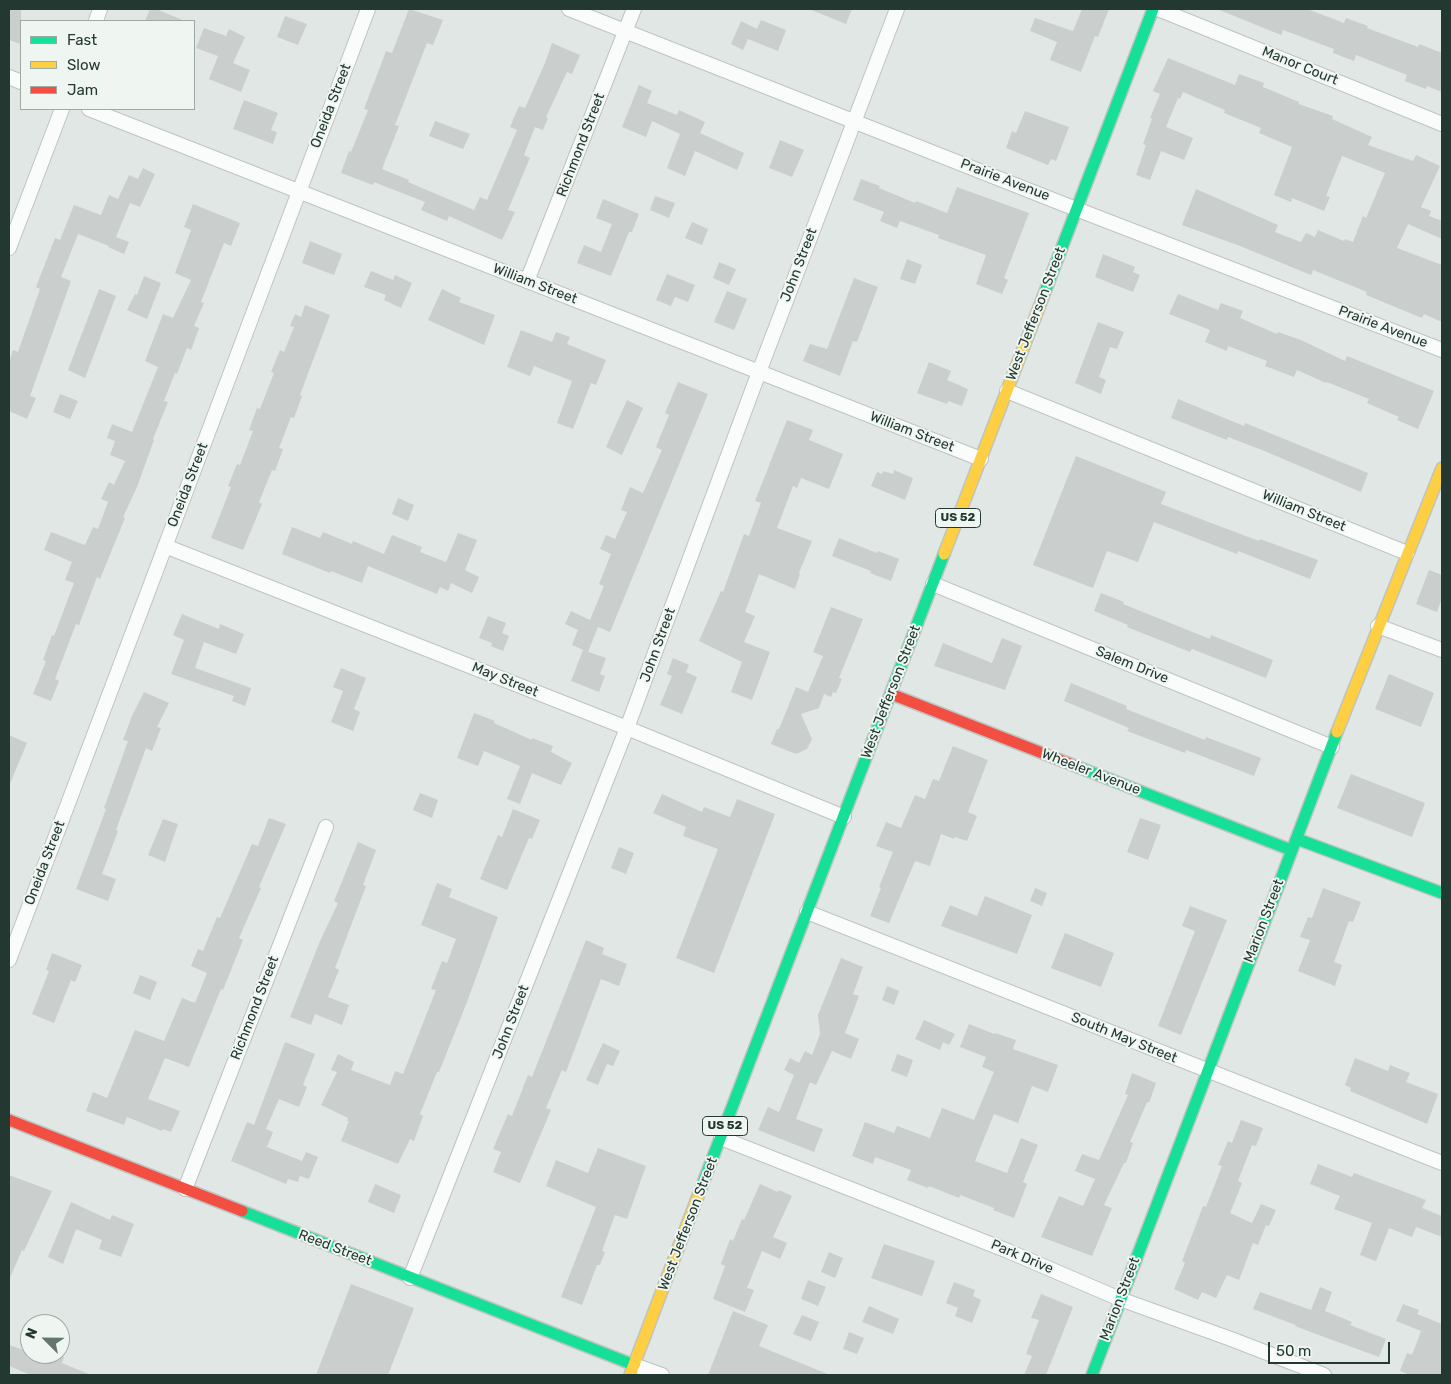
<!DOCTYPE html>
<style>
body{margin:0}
#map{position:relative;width:1451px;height:1384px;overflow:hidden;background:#e1e7e4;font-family:Rubik,sans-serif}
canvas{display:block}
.frame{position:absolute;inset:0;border:10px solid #223830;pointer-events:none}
.legend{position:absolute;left:20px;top:20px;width:175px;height:90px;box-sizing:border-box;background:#eff6f2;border:1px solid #9daaa4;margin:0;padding:6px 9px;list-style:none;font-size:15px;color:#223830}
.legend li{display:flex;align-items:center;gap:10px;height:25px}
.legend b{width:25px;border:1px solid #9daaa4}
.north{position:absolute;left:20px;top:1314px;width:50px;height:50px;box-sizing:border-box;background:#eff6f2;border:1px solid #9daaa4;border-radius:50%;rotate:293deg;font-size:14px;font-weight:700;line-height:20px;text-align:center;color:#223830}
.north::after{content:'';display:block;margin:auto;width:18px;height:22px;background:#65756f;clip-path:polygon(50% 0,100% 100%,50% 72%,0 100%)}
.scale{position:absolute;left:1268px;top:1342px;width:122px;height:22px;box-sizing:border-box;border:2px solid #223830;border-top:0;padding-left:6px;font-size:15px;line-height:18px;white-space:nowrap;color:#223830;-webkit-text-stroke:4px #eff6f2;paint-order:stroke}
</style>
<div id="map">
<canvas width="1451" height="1384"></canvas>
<div class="frame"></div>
<ul class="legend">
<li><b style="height:6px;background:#16e098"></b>Fast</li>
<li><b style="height:6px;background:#ffcf43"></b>Slow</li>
<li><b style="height:6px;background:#f24e42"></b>Jam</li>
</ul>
<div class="north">N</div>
<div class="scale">50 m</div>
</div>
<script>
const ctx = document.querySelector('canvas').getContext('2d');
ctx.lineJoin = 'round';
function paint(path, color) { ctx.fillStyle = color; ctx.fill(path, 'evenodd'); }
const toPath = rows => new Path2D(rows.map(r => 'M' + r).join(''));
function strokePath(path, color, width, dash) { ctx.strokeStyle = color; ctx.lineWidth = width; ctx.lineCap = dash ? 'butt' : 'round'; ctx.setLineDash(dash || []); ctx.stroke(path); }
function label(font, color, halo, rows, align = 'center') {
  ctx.font = font + ' Rubik,sans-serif'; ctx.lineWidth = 4; ctx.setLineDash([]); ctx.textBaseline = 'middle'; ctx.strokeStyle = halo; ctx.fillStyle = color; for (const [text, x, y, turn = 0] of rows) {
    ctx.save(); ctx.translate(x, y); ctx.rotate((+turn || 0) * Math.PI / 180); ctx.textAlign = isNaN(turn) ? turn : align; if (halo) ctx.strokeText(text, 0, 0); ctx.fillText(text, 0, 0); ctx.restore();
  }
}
const building = toPath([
 [9,9,21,9,21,44,9,40],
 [150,9,156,9,185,21,145,21],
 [409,9,443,20,433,45,427,43,395,125,399,126,382,169,409,180,408,182,474,210,480,197,487,200,517,130,510,127,519,106,525,108,545,63,552,43,580,55,572,74,567,72,546,117,548,118,543,130,535,127,524,155,530,158,508,210,515,212,502,240,449,216,447,221,421,210,425,202,374,182,373,185,341,173,349,151,351,152,368,110,364,109,386,51,392,53],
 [809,9,852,9,846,24],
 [1082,9,1109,9,1098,37,1095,36,1081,72,1050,60,1057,42,1030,31,1035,18,1073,31],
 [1217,9,1307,9,1344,23,1346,18,1368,26,1367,28,1418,47,1419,44,1442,53,1442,92,1427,86,1426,89,1405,81,1407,75,1356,55,1354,61,1333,53,1334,49,1283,30,1281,35],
 [285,16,307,24,298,45,277,37],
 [761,20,786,30,778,51,748,39,743,50,731,44,741,21,757,29],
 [204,28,226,36,229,29,245,37,233,63,250,70,241,92,209,79,218,56,196,48],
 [1168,58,1235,85,1239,74,1264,83,1263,87,1299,102,1299,104,1333,116,1332,119,1372,137,1368,145,1413,161,1416,155,1440,166,1421,207,1431,211,1429,216,1442,221,1442,239,1408,224,1397,248,1442,265,1442,322,1424,314,1422,318,1366,295,1367,292,1313,270,1311,275,1240,246,1182,225,1196,189,1278,225,1275,232,1301,242,1306,233,1315,237,1318,230,1344,241,1345,239,1353,242,1363,216,1366,218,1385,173,1342,156,1326,196,1330,197,1324,211,1292,198,1291,202,1274,195,1292,147,1259,133,1261,128,1224,113,1225,110,1183,92,1180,99,1178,98,1166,127,1193,138,1184,160,1161,151,1150,180,1136,175,1146,145,1143,144,1152,119,1150,118,1160,94,1153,91],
 [639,85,652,91,647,103,677,115,679,110,705,122,700,133,744,153,737,170,695,151,685,176,667,168,680,134,652,121,646,137,622,127],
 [244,100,278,113,271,130,277,132,273,144,233,129],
 [1025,111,1069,127,1056,161,1051,159,1048,165,1006,148,1012,131,1016,133],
 [435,121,470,134,463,149,429,136],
 [780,140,804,150,792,177,769,168],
 [143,168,155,174,140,207,130,203,116,237,129,242,124,254,108,247,109,246,78,234,61,277,71,281,30,396,36,398,27,419,9,411,9,363,13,350,18,352,40,289,36,287,55,238,60,240,74,205,101,215,109,195,118,199,129,175,138,179],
 [861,179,880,186,879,188,915,203,916,201,947,213,957,187,1029,213,1004,278,1008,280,1002,294,976,284,986,255,938,238,939,235,900,221,897,228,880,221,884,212,853,200],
 [655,196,675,203,669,218,650,210],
 [603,199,639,214,632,232,629,232,611,276,577,263,584,245,601,252,612,224,596,218],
 [193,204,240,223,231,246,224,243,201,302,204,303,194,326,199,328,191,350,187,348,177,374,175,373,164,401,168,402,153,439,154,440,137,487,123,517,125,518,100,579,97,577,79,625,76,624,55,679,59,681,51,701,33,694,46,661,43,660,52,635,54,636,74,583,65,580,72,562,44,550,51,532,85,545,93,527,98,529,108,502,101,499,109,482,114,485,125,461,110,455,115,441,107,438,112,424,132,432,158,367,145,361,163,314,173,318,191,280,175,273,191,230,184,227],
 [692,222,708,229,702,245,685,238],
 [310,241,342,254,334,275,302,263],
 [1103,254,1135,267,1133,272,1140,275,1133,292,1095,277],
 [907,259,922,265,915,284,900,279],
 [719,262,736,269,729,285,713,278],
 [371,271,393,280,395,275,412,283,401,308,384,300,386,295,364,287],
 [667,274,695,285,688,302,675,297,671,306,656,300],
 [144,276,161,283,147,319,127,310,135,294,137,295],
 [854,278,878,287,857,342,853,341,840,376,803,361,810,344,827,349],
 [99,289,116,296,85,378,68,370],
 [442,289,461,298,459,302,495,315,484,345,428,320],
 [727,291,747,299,734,330,714,322],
 [1178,294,1218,310,1221,303,1243,311,1240,318,1277,334,1278,332,1301,340,1345,361,1347,356,1434,391,1418,429,1397,420,1399,417,1367,403,1369,399,1327,382,1326,383,1297,370,1294,377,1265,366,1267,361,1228,346,1227,351,1205,342,1210,330,1169,314],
 [305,305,330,315,300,395,302,396,294,418,291,417,279,448,283,449,275,471,272,470,259,502,262,504,243,550,211,538,231,487,228,486,237,464,240,465,253,431,249,430,257,408,260,409,274,373,271,372,280,350,284,352,294,327,290,326,295,314,301,317],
 [1098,322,1124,332,1117,349,1110,347,1099,377,1106,380,1101,394,1075,383],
 [521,330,552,342,556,332,570,337,567,344,606,360,596,385,591,383,573,429,557,423,572,381,534,366,530,376,507,367],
 [929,362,951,371,947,380,968,389,962,406,948,401,947,404,917,393],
 [678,382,708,394,610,632,598,627,588,652,572,645,578,630,565,624,571,611,590,620,604,586,599,584,611,554,600,549,606,535,615,539,627,512,621,510,630,487,643,493,662,450,656,447,669,415,665,413],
 [60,394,78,401,70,419,53,412],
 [1178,399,1244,426,1245,423,1368,473,1361,492,1262,450,1228,437,1227,440,1171,418],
 [627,400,643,408,622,455,606,447],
 [787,420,813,430,809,440,843,454,829,489,801,478,797,488,793,486,777,528,812,541,799,573,800,574,795,589,759,574,745,612,755,616,744,642,770,652,752,700,731,692,742,662,699,641,721,591,723,592,744,534,749,536,761,503,755,501],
 [1076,456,1166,492,1161,504,1259,541,1260,539,1318,560,1310,579,1238,551,1237,554,1154,522,1138,562,1107,551,1093,588,1033,565],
 [894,470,913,478,905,500,871,486,877,472,882,474,883,471,893,474],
 [398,498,414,505,408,521,392,514],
 [292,527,320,538,323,532,352,544,353,541,384,554,392,535,422,547,420,552,446,562,458,533,477,540,465,570,479,577,472,593,451,583,448,591,440,587,437,594,368,566,362,583,331,571,330,573,282,554],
 [839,538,877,553,878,551,899,559,891,581,870,573,871,571,832,556],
 [1429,570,1442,575,1442,598,1437,612,1416,604],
 [1101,593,1124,602,1123,604,1210,639,1211,635,1273,660,1266,678,1192,649,1190,652,1127,627,1128,625,1094,611],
 [831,607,863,619,839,678,842,679,836,693,833,692,831,697,824,694,819,708,801,714,812,739,807,749,796,754,771,744,777,729,779,729,796,687,808,692,823,656,813,652],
 [182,614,219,629,220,624,244,634,236,654,204,642,195,668,251,688,245,706,232,701,234,696,171,674,184,640,173,635],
 [488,616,506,623,502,633,509,636,503,651,491,646,492,643,479,638],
 [1002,638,1022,646,1005,690,934,666,943,643,992,663],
 [583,650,606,658,600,674,605,676,599,692,571,681],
 [673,658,689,665,686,672,697,677,682,714,660,705,672,676,667,674],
 [341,668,366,678,354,709,360,712,353,731,331,722,343,691,333,687],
 [1389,674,1434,693,1421,727,1375,709],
 [1071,683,1127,706,1126,709,1205,740,1206,737,1261,758,1254,776,1186,750,1185,753,1127,731,1129,728,1064,701],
 [144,692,169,703,157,727,161,728,152,751,146,748,116,830,118,831,102,874,116,879,108,901,76,889,106,809,104,808,128,741,123,740,132,716],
 [474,713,495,721,494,723,532,740,532,738,553,746,551,752,572,763,561,785,532,773,520,804,507,799,520,766,484,751,478,766,457,758],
 [9,735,27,743,9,786],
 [953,746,988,760,968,812,977,816,967,841,955,837,954,839,941,834,930,866,915,861,889,923,870,916,881,888,879,887,893,852,876,846,886,822,901,828,915,795,925,799,933,779,939,781],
 [1351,774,1425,803,1412,837,1337,808],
 [420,793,438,800,432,818,413,810],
 [662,794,702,812,704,807,730,817,737,799,775,814,714,973,676,958,718,849,683,836,686,827,653,813],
 [513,809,540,820,532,839,529,838,507,890,480,879,498,835,502,837],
 [269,818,286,824,259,887,261,888,239,938,243,940,223,990,221,989,189,1067,165,1058,148,1099,180,1111,171,1132,163,1129,162,1131,127,1117,124,1125,86,1111,93,1092,107,1098,135,1030,164,1041,182,998,195,1003,207,973,191,966,198,949,203,951,217,917,220,918,252,844,258,846],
 [1140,818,1161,825,1148,860,1127,852],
 [163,819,178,824,165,862,148,855],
 [358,842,376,850,363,885,366,886,335,968,339,970,328,997,349,1005,342,1025,315,1014,311,1025,290,1017,320,941,338,903,334,901],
 [619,847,634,853,626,874,611,868],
 [437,883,452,889,449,897,498,917,467,1002,439,1072,437,1072,420,1114,423,1116,414,1141,410,1139,398,1164,341,1141,349,1121,347,1121,348,1118,321,1105,337,1072,331,1070,338,1054,354,1062,351,1070,390,1085,395,1071,403,1074,436,990,431,989,442,961,447,963,456,939,421,925],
 [1035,888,1047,893,1042,906,1030,901],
 [1323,888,1361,902,1353,922,1349,921,1334,962,1342,965,1335,986,1298,971,1310,940,1300,937,1308,917,1312,918],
 [985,896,1032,915,1017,954,941,926,950,905,977,916],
 [1190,906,1227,920,1181,1035,1158,1026,1195,931,1182,926],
 [1065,933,1114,953,1101,987,1051,968],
 [586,940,604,948,602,954,627,964,619,986,601,979,566,1072,562,1070,546,1108,551,1110,520,1183,493,1172,501,1152,493,1149,508,1114,512,1116,528,1075,532,1077],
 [52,953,82,965,75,982,71,980,54,1023,32,1014,49,971,46,970],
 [841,958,863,967,853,994,859,996,845,1033,859,1039,851,1059,832,1051,816,1085,810,1082,796,1119,823,1129,814,1152,758,1130,768,1107,779,1112,794,1075,784,1070,790,1058,799,1063,805,1051,812,1055,820,1034,818,1015],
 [140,975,157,982,150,1000,133,993],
 [887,986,899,991,894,1005,882,1000],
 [924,1020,955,1034,949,1045,943,1042,940,1050,915,1039],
 [969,1024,994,1034,995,1033,1016,1040,1013,1049,1058,1065,1048,1092,1032,1086,1018,1123,994,1114,975,1161,1007,1173,1021,1138,1038,1145,1023,1182,1027,1184,1014,1218,993,1210,994,1208,960,1195,959,1198,929,1186,928,1188,907,1180,911,1170,875,1157,873,1164,852,1156,865,1122,894,1133,897,1126,930,1138,942,1108,974,1120,994,1072,982,1067,986,1057,960,1047],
 [285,1042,315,1054,303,1085,307,1087,299,1107,279,1099,266,1129,273,1132,267,1147,302,1161,306,1152,318,1157,309,1179,300,1176,298,1182,288,1179,286,1184,231,1161,247,1122,254,1125],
 [603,1043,620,1051,613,1066,607,1064,598,1085,586,1080],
 [897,1054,913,1060,907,1077,891,1071],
 [1355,1058,1388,1071,1390,1065,1410,1073,1406,1082,1438,1094,1427,1124,1350,1091,1351,1088,1345,1085],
 [1132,1073,1156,1083,1149,1103,1147,1102,1130,1142,1133,1143,1126,1163,1124,1163,1104,1205,1112,1208,1092,1256,1041,1237,1059,1196,1083,1206,1095,1179,1075,1171,1082,1154,1099,1160,1128,1095,1125,1094],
 [1241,1120,1263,1128,1256,1146,1252,1145,1238,1181,1242,1183,1230,1213,1252,1223,1261,1204,1276,1210,1269,1226,1266,1225,1258,1245,1253,1243,1239,1280,1227,1275,1216,1298,1202,1292,1198,1300,1174,1289,1185,1263,1182,1261,1194,1230,1203,1206,1206,1207,1222,1166,1218,1165,1228,1141,1232,1143],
 [598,1148,646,1166,627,1219,615,1215,602,1251,605,1252,600,1265,597,1265,582,1305,561,1297,596,1207,546,1186,556,1160,588,1173],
 [1318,1164,1352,1177,1354,1173,1426,1200,1422,1208,1442,1216,1442,1237,1416,1227,1412,1237,1389,1228,1376,1261,1360,1255,1372,1223,1334,1209,1340,1196,1310,1184],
 [9,1175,52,1191,24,1251,22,1250,9,1280],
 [375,1184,401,1195,394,1213,368,1202],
 [760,1184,778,1192,779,1190,792,1196,773,1237,787,1243,780,1259,762,1251,747,1288,754,1290,745,1312,713,1299,725,1266,721,1264,730,1239,733,1241,742,1219,744,1220],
 [71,1202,110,1220,112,1215,134,1224,121,1257,99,1249,102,1240,76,1229,63,1264,48,1257],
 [884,1244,935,1261,922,1296,871,1278],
 [829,1252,843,1258,835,1278,821,1272],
 [808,1280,826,1287,818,1306,801,1299],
 [954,1282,975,1290,973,1296,981,1300,972,1323,955,1316,958,1308,946,1303],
 [351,1284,414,1308,388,1375,316,1375],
 [1320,1287,1332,1292,1325,1311,1352,1322,1350,1325,1386,1339,1379,1357,1316,1334,1295,1326,1296,1325,1253,1309,1260,1292,1311,1310],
 [1041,1294,1073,1307,1046,1375,1024,1375,1032,1356,1026,1354,1039,1320,1031,1318],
 [1403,1304,1419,1310,1417,1314,1442,1324,1442,1375,1410,1375,1400,1371,1407,1353,1412,1355,1421,1331,1396,1321],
 [869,1306,899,1319,893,1334,862,1322],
 [733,1311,768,1325,759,1346,830,1375,708,1375],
 [802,1315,819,1322,811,1341,793,1334],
 [849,1332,864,1338,857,1354,843,1349],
 [9,1345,30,1352,30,1354,57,1354,64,1357,62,1363,91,1375,31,1375,9,1366]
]);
const street = toPath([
 [569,9,1076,209,1442,350],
 [1158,9,1442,124],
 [96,21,100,9],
 [9,77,21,82],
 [89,109,981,459],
 [9,248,62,109],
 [527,281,634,9],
 [1007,391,1407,553],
 [165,546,627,728,844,817],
 [933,584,1332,747],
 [1378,626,1442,650],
 [807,912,1442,1163],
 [9,960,368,9],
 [721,1138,1008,1251,1120,1299,1231,1339,1324,1375],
 [185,1189,326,827],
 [410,1278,627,728,759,372,897,9],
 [634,1365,662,1375]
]);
const fast = toPath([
 [1043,297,1153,9],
 [1078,767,1291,850],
 [1297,839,1442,893],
 [698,1196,944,554],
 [242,1211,634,1365],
 [1092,1375,1337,732]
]);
const slow = toPath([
 [944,554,1043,297],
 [1337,732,1442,468],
 [630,1375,698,1196]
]);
const jam = toPath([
 [891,694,1078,767],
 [9,1120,242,1211]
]);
const shields = [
 [958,518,45],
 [725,1126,45]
];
const shieldNames = [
 ["US 52",958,518],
 ["US 52",725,1126]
];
const streetNames = [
 ["Manor Court",1300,66,22],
 ["Oneida Street",331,106,-69],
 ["Richmond Street",581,145,-69],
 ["Prairie Avenue",1005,180,21],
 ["John Street",799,265,-69],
 ["William Street",535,284,21],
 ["West Jefferson Street",1036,314,-69],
 ["Prairie Avenue",1383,327,21],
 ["William Street",912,432,21],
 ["Oneida Street",188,485,-69],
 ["William Street",1304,511,22],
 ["John Street",658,645,-70],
 ["Salem Drive",1132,665,22],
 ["May Street",505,680,22],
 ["West Jefferson Street",891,692,-69],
 ["Wheeler Avenue",1091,772,21],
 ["Oneida Street",45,863,-69],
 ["Marion Street",1264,921,-69],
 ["Richmond Street",255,1008,-69],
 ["John Street",511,1022,-69],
 ["South May Street",1124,1038,22],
 ["West Jefferson Street",688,1224,-69],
 ["Reed Street",335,1248,21],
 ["Park Drive",1022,1257,23],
 ["Marion Street",1120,1299,-69]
];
paint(building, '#cacfcd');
strokePath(street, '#bec4c1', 16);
strokePath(fast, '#bec4c1', 14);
strokePath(slow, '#bec4c1', 14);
strokePath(jam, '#bec4c1', 14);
strokePath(street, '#fafbfb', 14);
strokePath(fast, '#16e098', 11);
strokePath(slow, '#ffcf43', 11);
strokePath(jam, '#f24e42', 11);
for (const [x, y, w] of shields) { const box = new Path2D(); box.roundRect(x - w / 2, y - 9.5, w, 19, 4); ctx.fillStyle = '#eff6f2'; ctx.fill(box); strokePath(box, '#223830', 1); }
label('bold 12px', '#223830', null, shieldNames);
label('14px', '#223830', '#eff6f2', streetNames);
</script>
